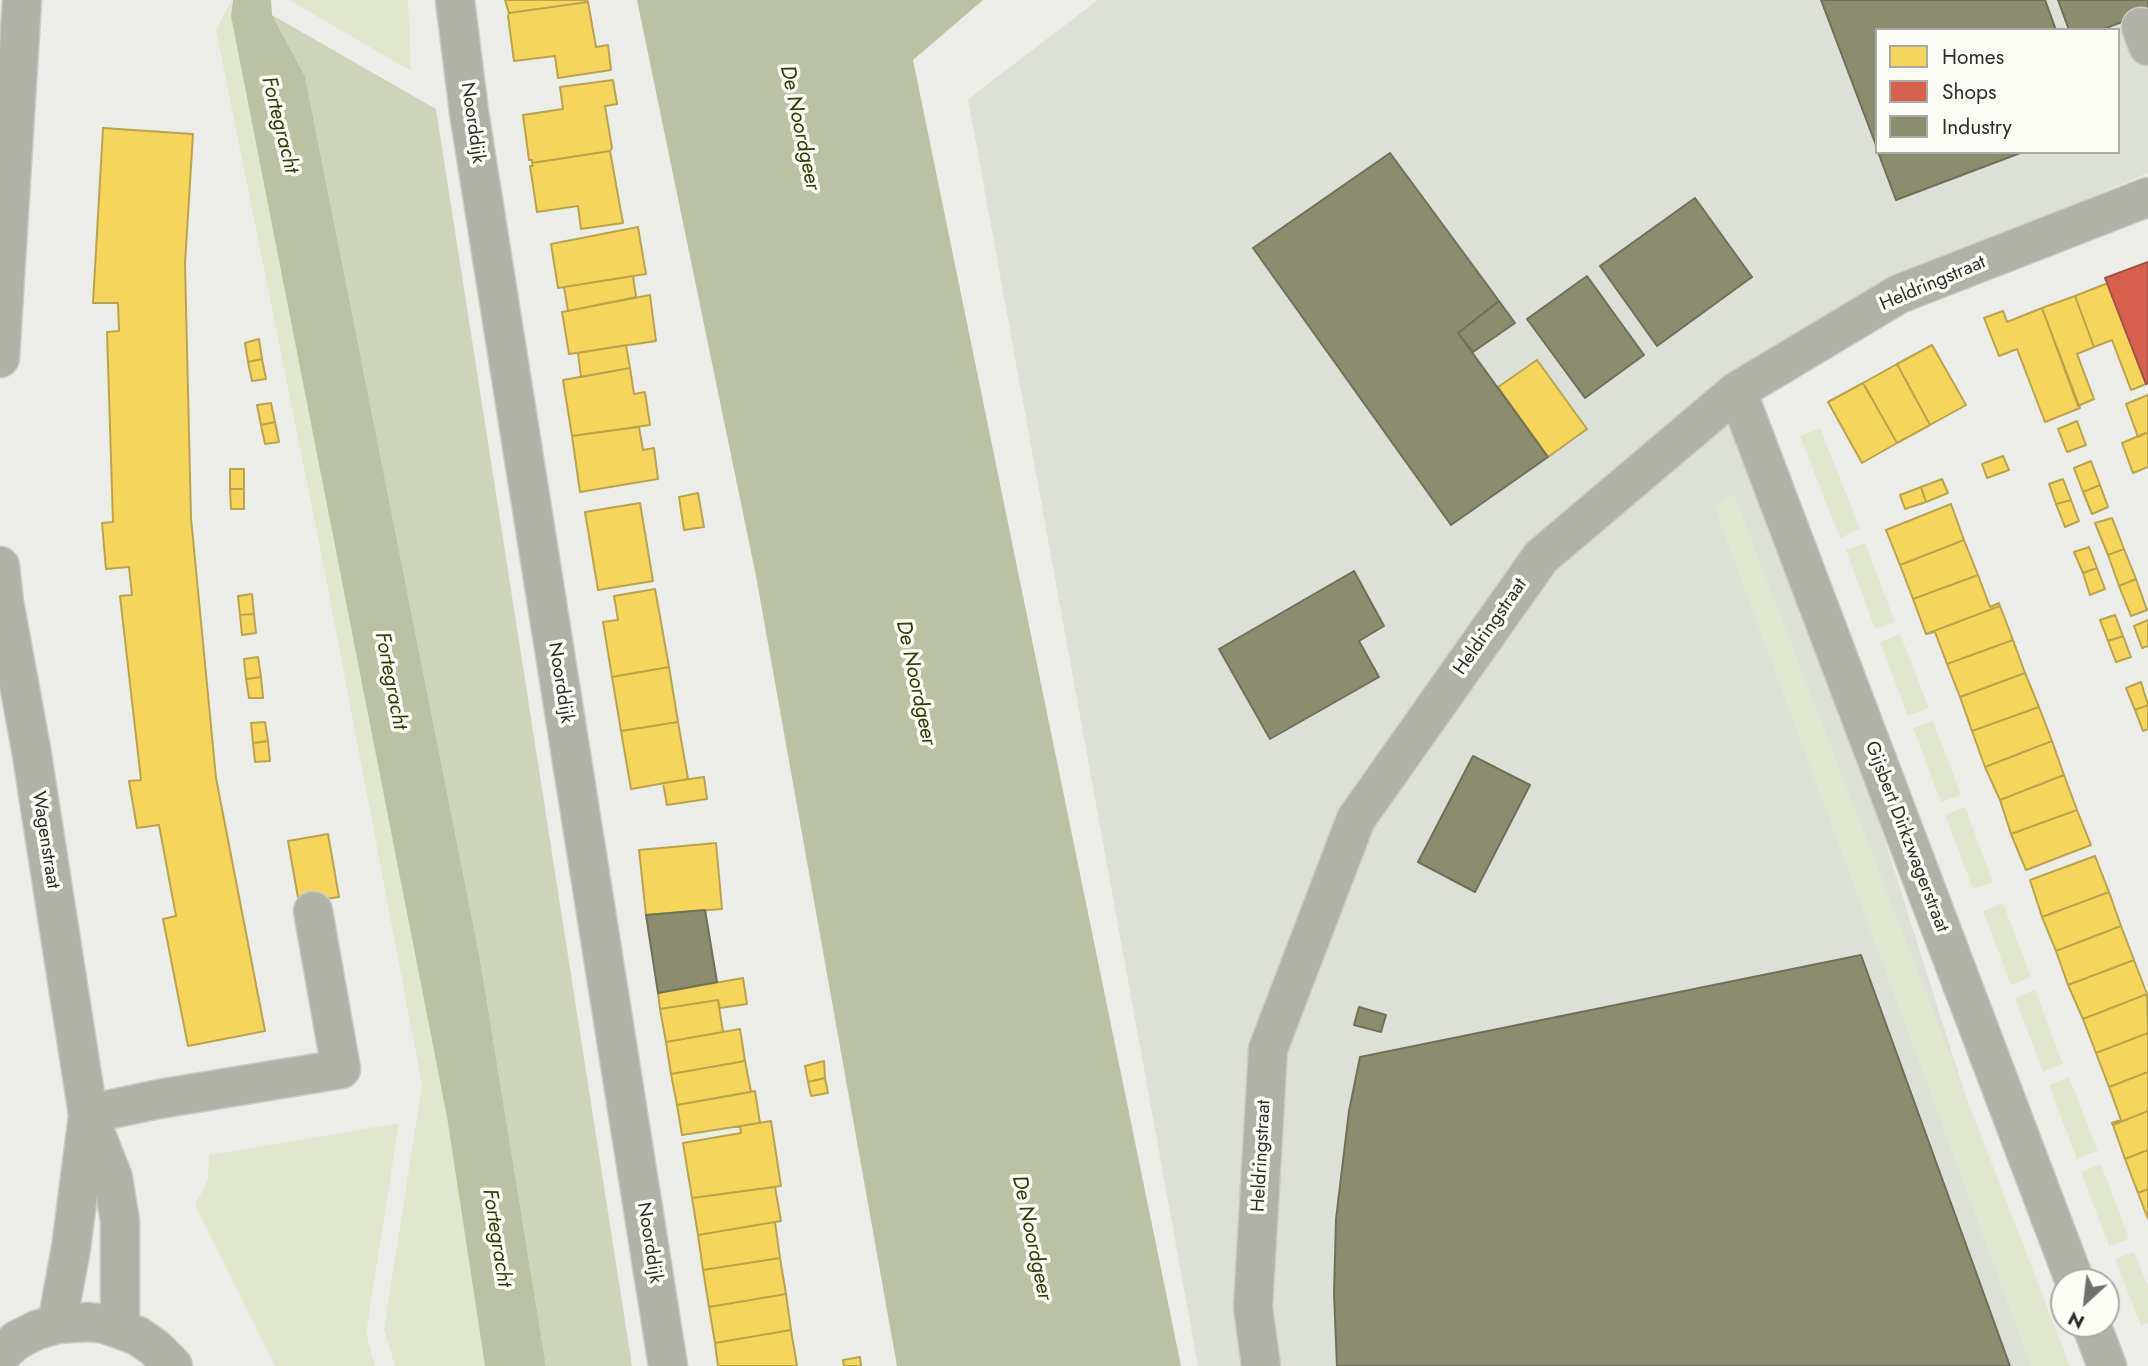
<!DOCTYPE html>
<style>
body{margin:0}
#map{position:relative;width:2148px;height:1366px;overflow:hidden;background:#ecede9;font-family:Jost,sans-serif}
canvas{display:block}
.legend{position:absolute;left:1875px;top:28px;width:245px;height:126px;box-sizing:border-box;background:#fafcf5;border:2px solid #a8aaa4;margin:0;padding:9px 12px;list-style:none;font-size:21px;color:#2d2e2b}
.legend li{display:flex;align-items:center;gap:14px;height:35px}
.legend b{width:35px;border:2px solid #a8aaa4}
.north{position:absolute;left:2050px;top:1268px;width:70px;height:70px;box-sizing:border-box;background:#fafcf5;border:2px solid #a8aaa4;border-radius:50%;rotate:207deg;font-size:19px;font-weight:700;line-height:28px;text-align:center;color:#2d2e2b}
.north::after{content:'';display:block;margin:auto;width:24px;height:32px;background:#70716e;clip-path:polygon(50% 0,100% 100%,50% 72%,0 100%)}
</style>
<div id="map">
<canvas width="2148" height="1366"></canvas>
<ul class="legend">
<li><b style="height:19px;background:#f6d55c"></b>Homes</li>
<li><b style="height:19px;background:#d6604d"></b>Shops</li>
<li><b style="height:19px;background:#8c8c6e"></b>Industry</li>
</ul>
<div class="north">N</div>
</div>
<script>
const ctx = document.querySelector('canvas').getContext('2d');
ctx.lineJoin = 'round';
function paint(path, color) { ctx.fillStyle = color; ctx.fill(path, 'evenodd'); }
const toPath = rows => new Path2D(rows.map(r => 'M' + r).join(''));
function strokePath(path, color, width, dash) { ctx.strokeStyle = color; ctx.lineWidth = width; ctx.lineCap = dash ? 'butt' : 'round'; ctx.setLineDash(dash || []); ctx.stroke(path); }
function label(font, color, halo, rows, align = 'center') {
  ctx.font = font + ' Jost,sans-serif'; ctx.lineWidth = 7; ctx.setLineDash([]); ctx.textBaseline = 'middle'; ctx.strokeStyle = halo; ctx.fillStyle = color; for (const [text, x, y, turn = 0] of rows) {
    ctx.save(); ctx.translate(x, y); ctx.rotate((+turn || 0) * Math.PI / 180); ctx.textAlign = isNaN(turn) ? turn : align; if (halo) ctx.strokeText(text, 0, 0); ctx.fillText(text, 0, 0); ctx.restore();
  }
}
const built = toPath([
 [1098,0,2148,0,2148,173,1839,306,1738,376,2051,1366,1198,1366,968,99],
 [1877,30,2118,30,2118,152,1877,152]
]);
const green = toPath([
 [232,0,231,16,447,1117,485,1366,395,1366,384,1329,422,1085,320,547,216,30],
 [289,0,408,0,411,71],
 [1820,428,1860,529,1840,538,1800,436],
 [1734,495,2070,1366,2031,1366,1714,506],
 [1865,543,1895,622,1875,629,1846,550],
 [1900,634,1929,708,1908,716,1880,642],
 [1933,721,1961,795,1941,802,1913,728],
 [1965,807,1993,882,1973,889,1945,815],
 [2003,903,2031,977,2011,985,1983,911],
 [2035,990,2063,1064,2043,1072,2015,998],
 [2069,1077,2098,1151,2077,1159,2049,1085],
 [399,1123,366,1333,375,1366,275,1366,195,1205,208,1180,209,1155],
 [2101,1164,2129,1239,2109,1246,2081,1172],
 [2134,1252,2148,1286,2148,1323,2141,1326,2115,1259]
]);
const forest = toPath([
 [272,15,436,109,632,1366,546,1366,480,959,305,76]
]);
const water = toPath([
 [233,0,271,0,272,15,305,76,480,959,546,1366,485,1366,447,1117,231,16],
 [637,0,983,0,913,60,1181,1366,897,1366,756,576]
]);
const homes = toPath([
 [505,0,587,0,588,2,509,13,505,0],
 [588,2,596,47,608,45,611,70,558,78,555,56,514,61,508,16,509,13,588,2],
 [613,80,617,104,605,106,612,148,610,151,532,163,532,160,529,160,523,115,563,109,560,87,613,80],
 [103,128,193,134,185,264,191,518,216,778,265,1031,188,1046,163,919,176,916,159,825,137,828,129,781,141,780,120,596,132,595,129,567,106,569,102,523,113,522,107,332,119,331,118,303,93,303,103,128],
 [610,151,623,223,581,229,578,206,537,212,530,166,533,166,532,163,610,151],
 [638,227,646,274,558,288,551,244,638,227],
 [633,276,636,297,568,311,564,287,633,276],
 [2108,283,2146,384,2131,390,2112,340,2094,347,2075,296,2108,283],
 [650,295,656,341,569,354,562,312,650,295],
 [2075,296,2094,347,2077,354,2094,399,2078,406,2042,308,2075,296],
 [2042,308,2080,408,2045,422,2017,349,1999,356,1984,318,2003,311,2007,322,2042,308],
 [259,339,262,359,248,362,245,343,259,339],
 [626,345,630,368,581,377,578,353,626,345],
 [1932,345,1966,405,1930,425,1897,364,1932,345],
 [262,359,266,379,252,381,248,362,262,359],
 [1537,360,1587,429,1548,457,1498,387,1537,360],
 [1897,364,1930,425,1897,443,1863,383,1897,364],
 [630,368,634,394,645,392,650,425,572,436,563,380,630,368],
 [1863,383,1897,443,1862,463,1828,402,1863,383],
 [2148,395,2148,432,2138,437,2126,404,2148,395],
 [271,403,275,422,261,425,257,405,271,403],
 [2077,421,2086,445,2067,452,2058,429,2077,421],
 [275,422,279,442,265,444,261,425,275,422],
 [639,427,643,450,654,448,658,479,580,492,572,436,639,427],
 [2148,432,2148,467,2133,473,2122,443,2148,432],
 [2003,456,2009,470,1987,478,1982,464,2003,456],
 [2091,461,2100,485,2083,492,2074,468,2091,461],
 [230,469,244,469,244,489,230,489,230,469],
 [1942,479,1948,493,1926,502,1921,487,1942,479],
 [2063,479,2071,500,2056,504,2049,484,2063,479],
 [2100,485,2108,507,2092,514,2083,492,2100,485],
 [1921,487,1926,502,1905,509,1900,495,1921,487],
 [230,489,244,489,244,509,231,509,230,489],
 [698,493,704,527,684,530,679,497,698,493],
 [2071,500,2079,521,2065,527,2056,504,2071,500],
 [640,503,653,581,598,590,585,512,640,503],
 [1951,504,1964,540,1900,565,1886,530,1951,504],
 [2112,518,2124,549,2108,555,2095,523,2112,518],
 [1964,540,1978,575,1913,599,1900,565,1964,540],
 [2089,547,2097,568,2083,573,2074,552,2089,547],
 [2124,549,2136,579,2119,586,2108,555,2124,549],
 [2097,568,2105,589,2090,595,2083,573,2097,568],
 [1978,575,1990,607,1999,603,2000,606,1926,634,1913,599,1978,575],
 [2136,579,2147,610,2131,616,2119,586,2136,579],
 [655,589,669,667,612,677,603,622,618,620,614,596,655,589],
 [252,594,254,614,240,615,238,596,252,594],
 [2000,606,2013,640,1947,664,1935,632,1926,634,2000,606],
 [254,614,256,633,242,635,240,615,254,614],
 [2115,615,2123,636,2108,641,2100,620,2115,615],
 [2148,620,2148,646,2142,648,2134,626,2148,620],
 [2123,636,2131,657,2116,662,2108,641,2123,636],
 [2013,640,2025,673,1960,697,1947,664,2013,640],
 [258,657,261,677,246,679,244,659,258,657],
 [669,667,678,722,621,731,612,677,669,667],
 [2025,673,2039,707,1972,731,1960,697,2025,673],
 [261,677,263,698,249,698,246,679,261,677],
 [2141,682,2148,705,2135,710,2126,688,2141,682],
 [2148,705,2148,729,2143,731,2135,710,2148,705],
 [2039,707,2052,741,1985,767,1972,731,2039,707],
 [265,722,268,741,253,743,251,723,265,722],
 [678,722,688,779,631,789,621,731,678,722],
 [268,741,270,761,255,762,253,743,268,741],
 [2052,741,2064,775,2000,800,1985,767,2052,741],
 [2064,775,2077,810,2011,834,2000,800,2064,775],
 [704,777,707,799,667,805,663,783,704,777],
 [2077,810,2091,845,2026,870,2011,834,2077,810],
 [328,834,339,897,299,903,288,841,328,834],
 [716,843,722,909,646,915,639,850,716,843],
 [2095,856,2109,892,2042,917,2030,880,2095,856],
 [2109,892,2121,926,2056,951,2042,917,2109,892],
 [2121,926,2134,960,2068,985,2056,951,2121,926],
 [2134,960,2147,994,2083,1019,2068,985,2134,960],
 [743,978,747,1004,720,1008,718,1000,660,1009,658,993,743,978],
 [2147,994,2148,1033,2096,1053,2083,1019,2147,994],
 [718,1000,723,1032,666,1042,660,1009,718,1000],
 [740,1029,745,1061,671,1074,666,1042,740,1029],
 [2148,1033,2148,1072,2109,1087,2096,1053,2148,1033],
 [745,1061,751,1092,677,1105,671,1074,745,1061],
 [824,1061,825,1078,808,1082,805,1066,824,1061],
 [2148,1072,2148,1111,2113,1125,2112,1123,2121,1120,2109,1087,2148,1072],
 [825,1078,828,1093,811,1096,808,1082,825,1078],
 [755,1091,760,1123,682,1135,677,1105,755,1091],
 [2148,1111,2148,1150,2125,1159,2113,1125,2148,1111],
 [771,1121,781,1186,692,1198,683,1143,741,1133,740,1126,771,1121],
 [2148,1150,2148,1189,2138,1193,2125,1159,2148,1150],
 [775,1187,781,1221,698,1235,692,1198,775,1187],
 [2148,1189,2148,1219,2138,1193,2148,1189],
 [775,1222,780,1258,703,1270,698,1235,775,1222],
 [780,1258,786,1294,709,1307,703,1270,780,1258],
 [786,1294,791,1330,715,1343,709,1307,786,1294],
 [791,1330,797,1366,718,1366,715,1343,791,1330],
 [860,1357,861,1366,844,1366,843,1360,860,1357]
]);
const shops = toPath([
 [2148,262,2148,383,2146,384,2105,278,2148,262]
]);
const industry = toPath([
 [1821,0,2045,0,2056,30,1877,30,1877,148,1821,0],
 [2058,0,2148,0,2148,12,2101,30,2069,30,2058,0],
 [1878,152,2023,152,1896,200,1878,152],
 [1390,153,1499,301,1458,333,1548,457,1451,525,1253,248,1390,153],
 [1695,198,1752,277,1657,346,1600,266,1695,198],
 [1587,276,1644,355,1585,398,1527,319,1587,276],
 [1499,301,1515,323,1473,352,1458,333,1499,301],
 [1354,571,1384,626,1359,641,1379,677,1270,739,1219,649,1354,571],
 [1473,756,1530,785,1475,892,1418,862,1473,756],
 [705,910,717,982,658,993,646,915,705,910],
 [1861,955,2010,1366,1337,1366,1334,1294,1336,1219,1349,1111,1360,1057,1861,955],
 [1359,1007,1386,1015,1381,1032,1354,1025,1359,1007]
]);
const minor = toPath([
 [455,0,469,112,668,1366],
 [2141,27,2148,46],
 [0,358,22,0],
 [1737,391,2075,1282],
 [0,566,4,602,31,749,88,1114,113,1178,120,1221,120,1328],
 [88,1114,159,1099,341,1069,313,911],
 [57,1324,71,1248,88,1116],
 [2091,1324,2107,1366],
 [0,1355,17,1340,37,1330,57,1324,89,1322,105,1324,138,1336,155,1348,173,1366],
 [1261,1366,1253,1307,1268,1049,1356,819,1541,557,1737,391,1899,294,2148,197]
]);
const streetNames = [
 ["Noorddijk",472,123,82],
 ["Heldringstraat",1933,284,-23],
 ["Heldringstraat",1491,627,-55],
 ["Noorddijk",560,683,81],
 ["Gijsbert Dirkzwagerstraat",1906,837,69],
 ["Wagenstraat",45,840,81],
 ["Heldringstraat",1262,1156,-87],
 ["Noorddijk",649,1243,81]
];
const waterNames = [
 ["Fortegracht",279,125,76],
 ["De Noordgeer",799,128,78],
 ["Fortegracht",390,681,79],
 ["De Noordgeer",915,683,78],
 ["Fortegracht",496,1238,81],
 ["De Noordgeer",1031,1238,78]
];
paint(built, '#dde0d6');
paint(green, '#e1e7ce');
paint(forest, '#ced4ba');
paint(water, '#bbc2a3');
paint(homes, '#f6d55c');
strokePath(homes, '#baa34d', 2);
paint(shops, '#d6604d');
strokePath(shops, '#a35143', 2);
paint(industry, '#8c8c6e');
strokePath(industry, '#70705a', 2);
strokePath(minor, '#cacac8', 41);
strokePath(minor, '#b0b2a8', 38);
label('19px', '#2d2e2b', '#fafcf5', streetNames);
label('italic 21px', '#333b06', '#fafcf5', waterNames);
</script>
